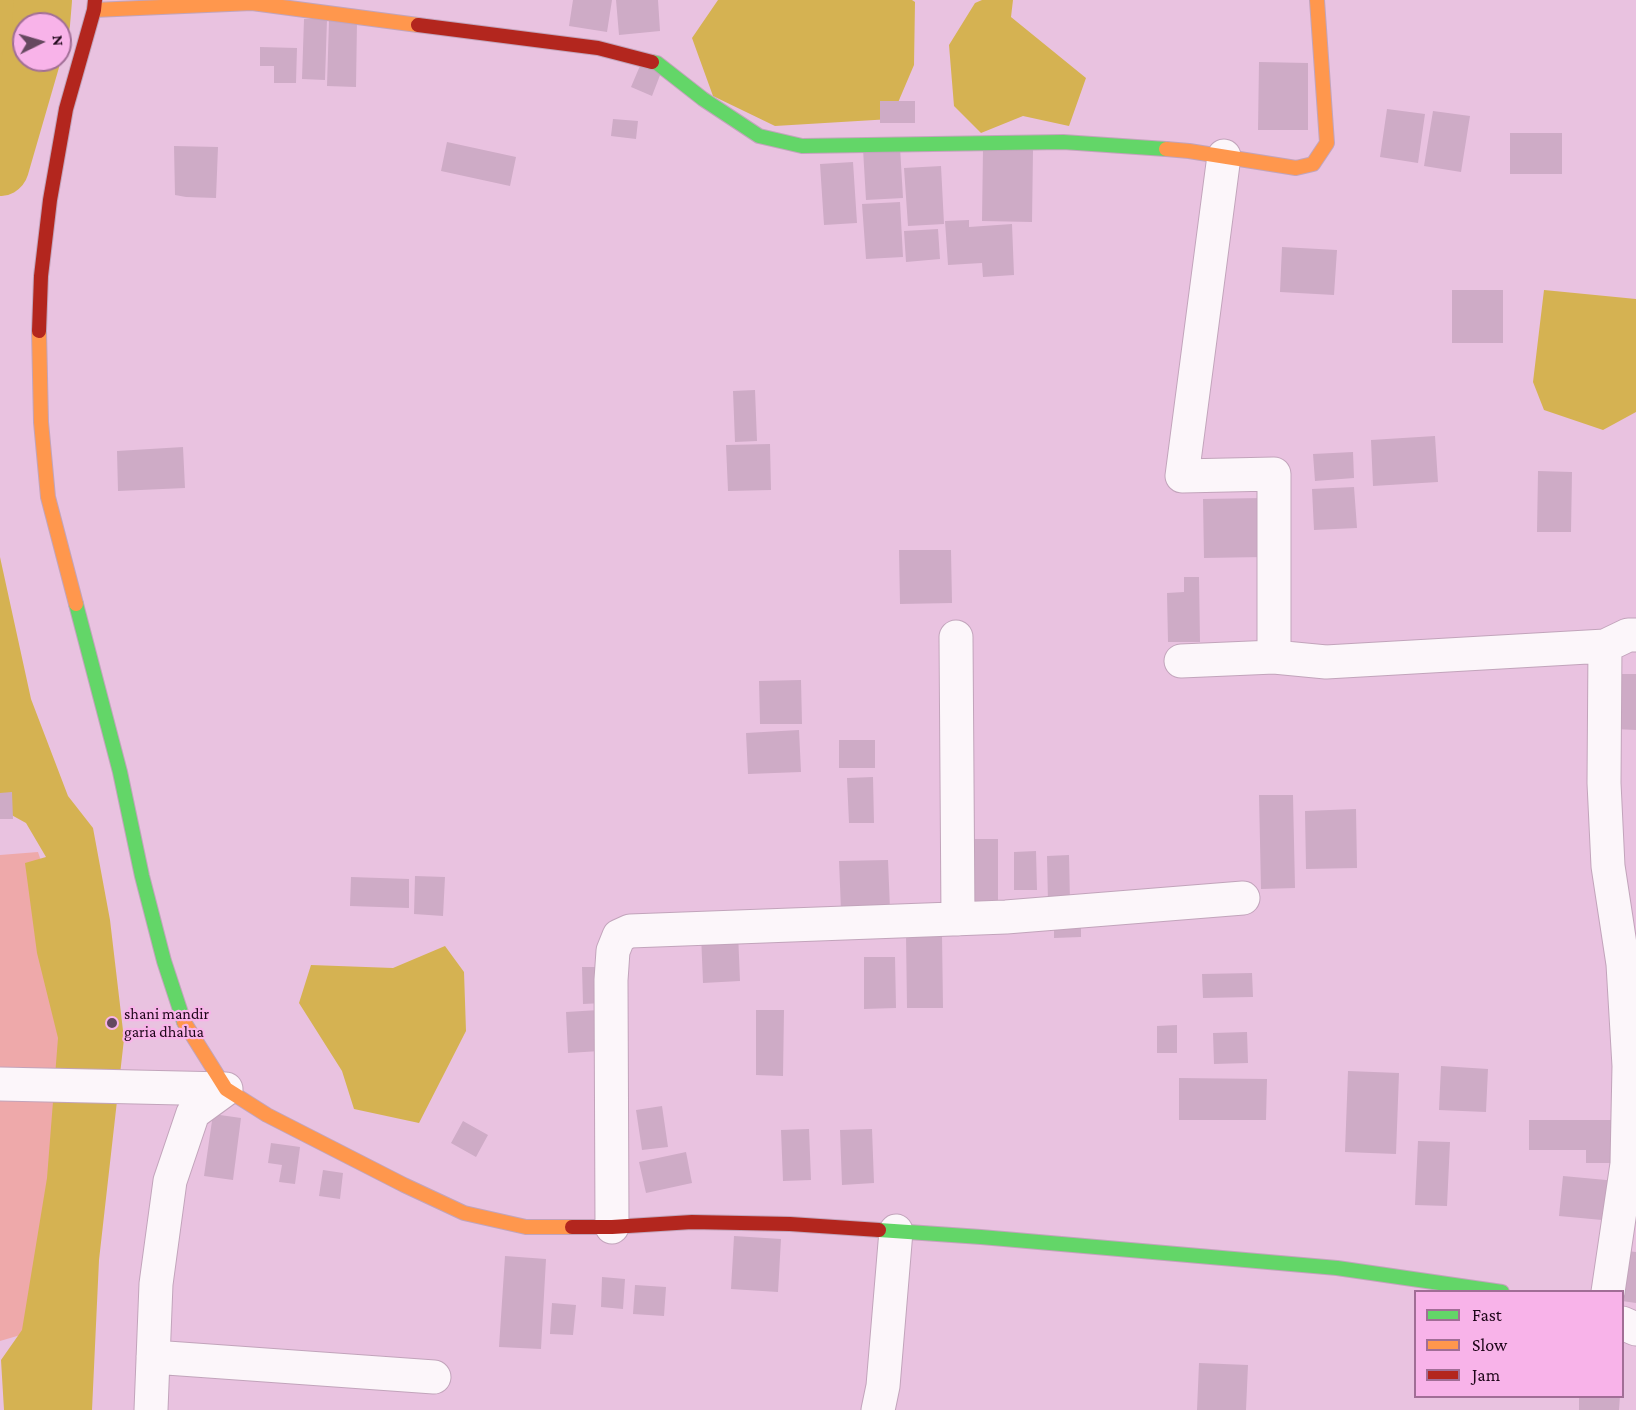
<!DOCTYPE html>
<style>
body{margin:0}
#map{position:relative;width:1636px;height:1410px;overflow:hidden;background:#e9c2e0;font-family:"Crimson Pro",serif}
canvas{display:block}
.legend{position:absolute;left:1414px;top:1290px;width:210px;height:108px;box-sizing:border-box;background:#f8b3e9;border:2px solid #a16e96;margin:0;padding:8px 10px;list-style:none;font-size:18px;color:#1e0619}
.legend li{display:flex;align-items:center;gap:12px;height:30px}
.legend b{width:30px;border:2px solid #a16e96}
.north{position:absolute;left:12px;top:12px;width:60px;height:60px;box-sizing:border-box;background:#f8b3e9;border:2px solid #a16e96;border-radius:50%;rotate:85deg;font-size:16px;font-weight:700;line-height:24px;text-align:center;color:#1e0619}
.north::after{content:'';display:block;margin:auto;width:21px;height:27px;background:#65485f;clip-path:polygon(50% 0,100% 100%,50% 72%,0 100%)}
</style>
<div id="map">
<canvas width="1636" height="1410"></canvas>
<ul class="legend">
<li><b style="height:8px;background:#63d668"></b>Fast</li>
<li><b style="height:8px;background:#ff974d"></b>Slow</li>
<li><b style="height:8px;background:#b3261e"></b>Jam</li>
</ul>
<div class="north">N</div>
</div>
<script>
const ctx = document.querySelector('canvas').getContext('2d');
ctx.lineJoin = 'round';
function paint(path, color) { ctx.fillStyle = color; ctx.fill(path, 'evenodd'); }
const toPath = rows => new Path2D(rows.map(r => 'M' + r).join(''));
function strokePath(path, color, width, dash) { ctx.strokeStyle = color; ctx.lineWidth = width; ctx.lineCap = dash ? 'butt' : 'round'; ctx.setLineDash(dash || []); ctx.stroke(path); }
function label(font, color, halo, rows, align = 'center') {
  ctx.font = font + ' "Crimson Pro",serif'; ctx.lineWidth = 4.5; ctx.setLineDash([]); ctx.textBaseline = 'middle'; ctx.strokeStyle = halo; ctx.fillStyle = color; for (const [text, x, y, turn = 0] of rows) {
    ctx.save(); ctx.translate(x, y); ctx.rotate((+turn || 0) * Math.PI / 180); ctx.textAlign = isNaN(turn) ? turn : align; if (halo) ctx.strokeText(text, 0, 0); ctx.fillText(text, 0, 0); ctx.restore();
  }
}
const green = toPath([
 [38,852,81,979,41,1329,0,1341,0,855]
]);
const water = toPath([
 [0,0,32,0,29,24,24,24,24,56,0,175],
 [718,0,912,0,915,2,914,65,891,119,775,126,713,96,692,38],
 [982,0,1013,0,1011,17,1086,78,1069,126,1023,116,981,133,954,106,949,45,975,3],
 [1544,290,1636,299,1636,412,1603,430,1544,410,1533,382],
 [0,557,31,699,68,796,93,828,110,920,124,1039,99,1260,92,1410,4,1410,1,1360,22,1330,47,1178,58,1038,37,953,25,863,46,857,26,823,6,812,0,801],
 [445,946,464,972,466,1031,419,1123,354,1109,342,1071,299,1003,311,965,393,968]
]);
const river = toPath([
 [41,24,43,0],
 [0,167,31,60]
]);
const building = toPath([
 [573,0,612,0,607,32,569,26],
 [616,0,658,0,660,31,619,35],
 [304,19,327,19,325,80,302,79],
 [329,20,357,21,356,87,327,86],
 [260,47,297,48,296,83,274,83,274,66,260,66],
 [642,61,662,70,652,96,631,87],
 [1259,62,1308,63,1308,130,1258,130],
 [880,101,915,101,915,123,880,123],
 [1387,109,1425,114,1418,163,1380,157],
 [1433,111,1470,116,1461,172,1424,166],
 [613,119,638,121,636,139,611,136],
 [1510,133,1562,133,1562,174,1510,174],
 [447,142,516,157,510,186,441,171],
 [174,146,218,147,216,198,186,197,175,195],
 [900,147,903,198,866,200,863,149],
 [983,149,1033,150,1032,222,982,221],
 [853,162,857,223,824,225,820,164],
 [941,166,944,224,908,226,904,168],
 [900,202,903,257,866,259,862,204],
 [969,220,969,227,1012,224,1014,275,983,277,982,263,948,265,945,221],
 [938,229,940,259,906,262,904,231],
 [1282,247,1337,250,1334,295,1280,292],
 [1452,290,1503,290,1503,343,1452,343],
 [755,390,757,441,735,442,733,391],
 [1435,436,1438,482,1373,486,1371,440],
 [770,444,771,490,728,491,726,445],
 [183,447,185,488,118,491,117,451],
 [1353,452,1354,478,1315,481,1313,454],
 [1538,471,1572,472,1571,532,1537,532],
 [1354,487,1357,528,1314,530,1312,489],
 [1263,498,1264,557,1204,558,1203,499],
 [899,550,951,550,952,603,900,604],
 [1184,577,1199,577,1200,642,1168,642,1167,593,1184,592],
 [1615,674,1636,674,1636,730,1614,729],
 [801,680,802,724,760,724,759,681],
 [799,730,801,772,748,774,746,733],
 [839,740,875,740,875,768,839,768],
 [873,777,874,823,849,823,847,778],
 [12,792,13,819,0,819,0,793],
 [1259,795,1293,795,1295,888,1261,889],
 [1356,809,1357,868,1306,869,1305,811],
 [966,839,998,839,998,908,966,908],
 [1036,851,1037,890,1014,890,1014,852],
 [1069,855,1070,902,1048,903,1047,856],
 [888,860,890,909,841,910,839,861],
 [415,876,445,877,443,916,414,914],
 [351,877,409,879,409,908,350,906],
 [1081,919,1081,937,1054,938,1054,920],
 [738,932,740,981,703,983,701,934],
 [906,935,942,935,943,1008,907,1008],
 [864,957,895,957,896,1008,864,1009],
 [582,967,603,967,604,1003,583,1004],
 [1252,973,1253,997,1203,998,1202,974],
 [599,1010,600,1051,568,1053,566,1012],
 [756,1010,784,1010,783,1076,756,1075],
 [1177,1025,1177,1053,1157,1053,1157,1026],
 [1247,1032,1248,1063,1214,1064,1213,1033],
 [1441,1066,1488,1069,1486,1112,1439,1110],
 [1348,1071,1399,1073,1396,1154,1345,1152],
 [1179,1078,1267,1079,1266,1120,1179,1120],
 [662,1106,668,1147,642,1150,636,1110],
 [213,1114,241,1118,233,1180,204,1176],
 [1529,1120,1614,1120,1614,1163,1586,1163,1586,1150,1529,1150],
 [463,1121,488,1135,476,1157,451,1143],
 [809,1129,811,1180,783,1181,781,1130],
 [872,1129,874,1183,842,1185,840,1130],
 [1418,1141,1450,1142,1447,1206,1415,1205],
 [271,1143,300,1147,295,1184,279,1182,282,1165,268,1163],
 [686,1152,692,1183,646,1193,639,1162],
 [323,1170,343,1173,340,1199,319,1196],
 [1563,1176,1617,1181,1613,1221,1559,1216],
 [734,1236,781,1239,778,1292,731,1289],
 [1627,1251,1636,1252,1636,1303,1622,1301],
 [505,1256,546,1259,541,1349,499,1347],
 [602,1277,625,1279,623,1309,601,1307],
 [635,1285,666,1287,664,1316,633,1314],
 [552,1303,576,1305,573,1335,550,1334],
 [1199,1363,1248,1365,1246,1410,1197,1410],
 [1579,1396,1620,1396,1619,1410,1579,1410]
]);
const street = toPath([
 [1224,156,1182,476,1274,474,1274,657],
 [956,637,958,919],
 [1605,646,1604,783,1608,866,1623,964,1629,1066,1627,1164,1608,1292],
 [1181,661,1274,657,1326,662,1605,646,1628,635,1636,635],
 [0,1084,226,1089],
 [612,1227,611,980,613,951,619,936,630,931,1006,917,1243,898],
 [1622,1323,1636,1329],
 [153,1357,434,1377],
 [151,1410,156,1284,170,1181,193,1113,226,1089],
 [878,1410,883,1386,896,1231]
]);
const fast = toPath([
 [652,62,657,63,703,99,759,136,802,146,1063,142,1166,149],
 [76,604,120,772,142,876,164,961,184,1022],
 [879,1230,981,1237,1337,1268,1502,1292]
]);
const slow = toPath([
 [94,10,252,3,418,25],
 [1166,149,1189,151,1296,168,1313,164,1327,143,1317,0],
 [39,331,41,422,48,497,76,604],
 [184,1022,226,1089,267,1115,404,1185,464,1213,526,1227,572,1227]
]);
const jam = toPath([
 [418,25,598,48,652,62],
 [39,331,41,276,50,200,66,109,94,10,95,0],
 [572,1227,612,1227,692,1222,790,1224,879,1230]
]);
const markers = [
 [112,1023,6,"#65485f"]
];
const poiNames = [
 ["shani mandir",124,1014],
 ["garia dhalua",124,1032]
];
paint(green, '#eea9aa');
paint(water, '#d5b252');
strokePath(river, '#d5b252', 58);
paint(building, '#ceabc6');
strokePath(street, '#c2a4bb', 35);
strokePath(fast, '#c2a4bb', 16);
strokePath(slow, '#c2a4bb', 16);
strokePath(jam, '#c2a4bb', 16);
strokePath(street, '#fcf6fa', 33);
strokePath(fast, '#63d668', 14);
strokePath(slow, '#ff974d', 14);
strokePath(jam, '#b3261e', 14);
for (const [x, y, r, color] of markers) { const dot = new Path2D(); dot.arc(x, y, r, 0, 2 * Math.PI); ctx.fillStyle = color; ctx.fill(dot); strokePath(dot, '#f8b3e9', 2); }
label('16px', '#1e0619', '#f8b3e9', poiNames, 'left');
</script>
